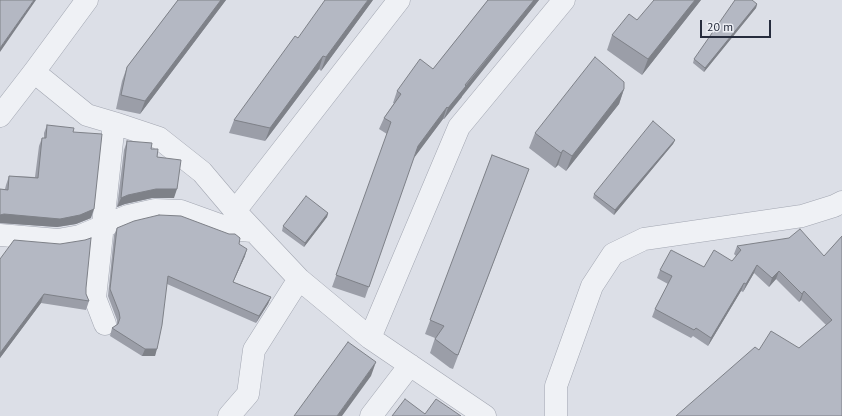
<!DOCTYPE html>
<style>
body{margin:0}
#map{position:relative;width:842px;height:416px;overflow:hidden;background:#dcdfe7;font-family:"PT Sans",sans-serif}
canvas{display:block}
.scale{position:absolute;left:700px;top:20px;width:71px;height:18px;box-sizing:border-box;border:2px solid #262c3d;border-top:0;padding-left:5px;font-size:12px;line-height:14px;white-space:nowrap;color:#262c3d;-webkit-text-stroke:3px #eceef4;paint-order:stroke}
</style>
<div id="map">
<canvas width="842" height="416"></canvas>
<div class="scale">20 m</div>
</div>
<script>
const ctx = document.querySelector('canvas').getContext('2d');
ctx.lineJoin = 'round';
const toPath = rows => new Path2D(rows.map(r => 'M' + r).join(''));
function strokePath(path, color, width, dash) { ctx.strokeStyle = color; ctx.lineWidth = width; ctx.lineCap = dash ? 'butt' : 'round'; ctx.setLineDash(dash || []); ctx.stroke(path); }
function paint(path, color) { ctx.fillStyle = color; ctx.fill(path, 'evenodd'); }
const minor = toPath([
 [34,72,87,115,114,123,159,138,202,172,235,211,299,279,370,338,485,416],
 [0,116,34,72,87,0],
 [235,211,399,0],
 [0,235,58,240,80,236,128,216,155,210,181,211,231,229,252,231],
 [105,324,95,298,114,123],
 [370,338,459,127,564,0],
 [229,416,248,394,254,350,299,279],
 [371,416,410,365],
 [556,416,556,386,592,286,613,254,644,239,802,216,834,206,842,202]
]);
const wall = toPath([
 [178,0,226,0,140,114,116,109,122,81,127,67],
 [373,0,321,71,319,69,265,141,229,133,234,120,298,38],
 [488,0,539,0,462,95,462,97,444,119,443,119,414,157,365,298,332,287,387,134,379,129,384,118,394,103,393,103,397,91,433,69],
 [701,0,642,75,607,50,612,35,637,20],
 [757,4,756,8,704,72,693,63,694,59],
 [624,89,619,104,566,171,558,165,555,168,529,148,535,133],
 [47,125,73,132,91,218,76,224,57,227,0,223,0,189,5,189,6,185,9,176,35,177,39,146,42,138,44,138,44,133],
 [675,140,673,144,614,215,593,198,594,194],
 [127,141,151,149,157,157,174,198,152,198,125,204,117,207,124,150],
 [492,155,529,169,453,369,450,368,430,353,435,338,425,334],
 [328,213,327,217,304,247,282,231,283,226],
 [117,228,239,244,245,256,233,282,271,297,268,304,256,323,167,284,155,356,142,356,110,336,112,328,117,325,117,320,108,296,114,235],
 [842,236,842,416,759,350,799,348,826,325,801,300,799,302,776,279,769,287,754,273,743,292,741,291,708,346,693,336,691,338,652,317,655,309,668,284,657,278,660,270,704,267,732,261,736,256,734,254,737,246,824,256],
 [0,259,86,288,86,294,89,301,86,310,41,303,0,358]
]);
const shadedWall = toPath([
 [34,0,36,0,0,52,0,48],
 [221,0,226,0,140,114,145,101],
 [368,0,373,0,321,71,326,57],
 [534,0,539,0,444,119,448,108],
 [695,0,701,0,642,75,648,59],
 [757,4,756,8,704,72,705,68],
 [323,56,319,69,265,141,270,128],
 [624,89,619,104,566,171,572,156],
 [447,107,443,119,414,158,418,146],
 [675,140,673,144,614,215,615,210],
 [563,150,558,165,555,168,561,153],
 [156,189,177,189,174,198,152,198,125,204,117,207,121,198,128,195],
 [94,209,91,218,76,224,57,227,0,223,0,215,4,214],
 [328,213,327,217,304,247,305,243],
 [247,249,245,256,230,289,233,282],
 [757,265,754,273,743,292,746,284],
 [779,271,776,279,769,287,772,278],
 [744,283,741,291,708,346,711,338],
 [804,291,801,300,799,302,802,294],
 [44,294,41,303,0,358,0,353],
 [271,297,268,304,256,323,259,316],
 [145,349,157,349,155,356,142,356],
 [376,362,371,376,342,416,337,416]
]);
const building = toPath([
 [0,0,34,0,0,48,0,0],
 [178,0,221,0,145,101,121,95,127,67,178,0],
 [325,0,368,0,326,57,323,56,270,128,234,120,295,36,298,38,325,0],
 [488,0,534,0,465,85,466,86,448,108,447,107,418,146,369,287,336,275,391,122,384,118,401,94,397,91,420,59,433,69,488,0],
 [654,0,695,0,648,59,612,35,629,14,637,20,654,0],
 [735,0,752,0,757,4,705,68,694,59,735,0],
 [595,57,624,82,624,89,572,156,563,150,561,153,535,133,595,57],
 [653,121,675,140,615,210,594,194,653,121],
 [47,125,74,128,73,132,102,134,94,209,80,215,60,219,4,214,0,215,0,189,8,190,9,176,38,178,42,138,46,138,47,125],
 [127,141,152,143,151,149,158,149,157,157,181,160,177,189,156,189,128,195,121,198,127,141],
 [492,155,529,169,458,355,455,354,435,339,444,326,430,320,492,155],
 [306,196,328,213,305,243,283,226,306,196],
 [159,215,181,216,229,234,235,234,240,238,239,244,247,249,233,282,271,297,259,316,168,276,162,325,157,349,145,349,112,328,118,324,120,318,119,312,110,289,117,228,134,221,159,215],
 [800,229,824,256,842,236,842,416,676,416,755,347,759,350,771,331,799,348,832,320,804,291,802,294,779,271,772,278,757,265,746,284,744,283,711,338,696,328,694,330,655,309,672,276,660,270,671,250,704,267,714,250,732,261,741,250,737,246,789,238,800,229],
 [91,238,86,288,86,294,89,301,44,294,0,353,0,259,14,240,60,244,85,240,91,238],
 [348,342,376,362,337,416,294,416,348,342],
 [405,399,425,414,436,399,461,416,392,416,405,399]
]);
strokePath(minor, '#a2a6b1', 23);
strokePath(minor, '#eff1f5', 22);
paint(wall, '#9b9ea8');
paint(shadedWall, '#7e8188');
paint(building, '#b4b8c3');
strokePath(building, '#7e8188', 1);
</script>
